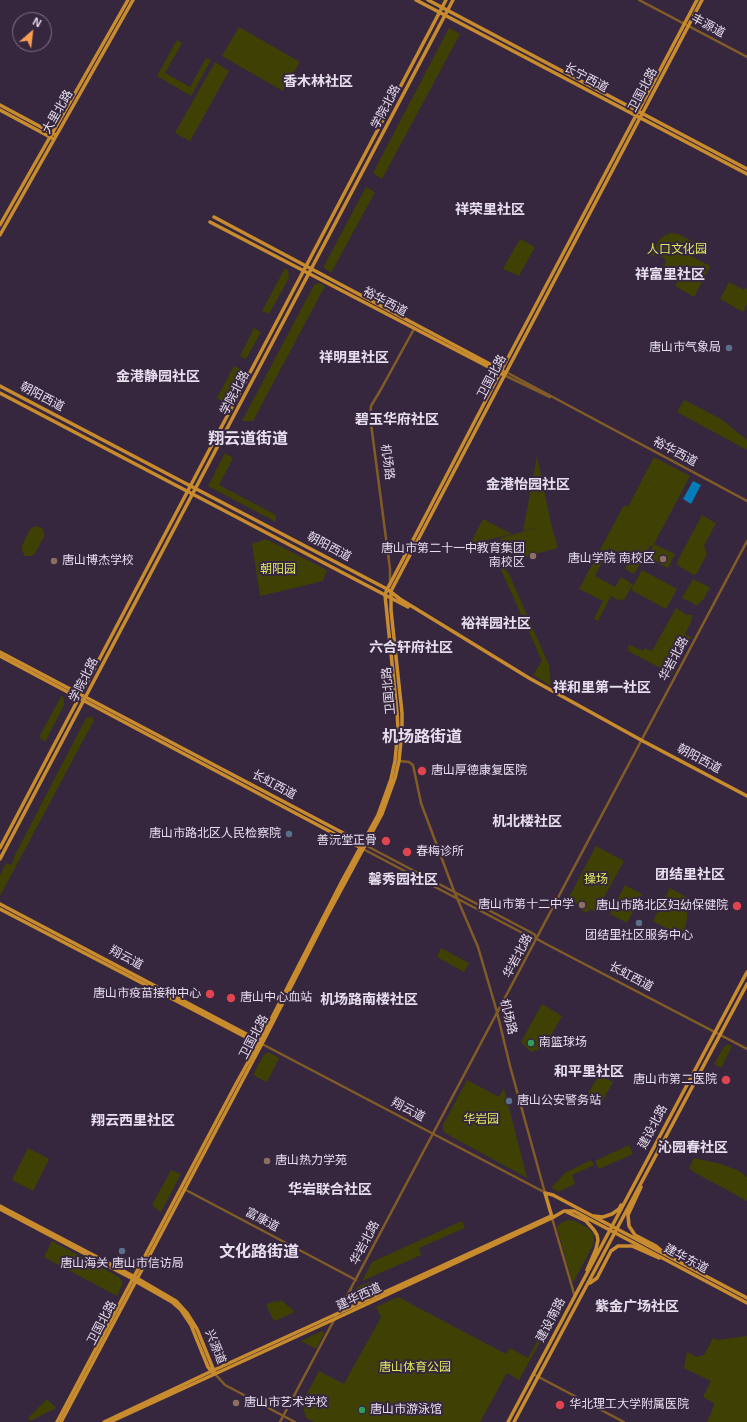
<!DOCTYPE html>
<meta charset="utf-8">
<style>
body{margin:0}
#map{position:relative;width:747px;height:1422px;overflow:hidden;background:#36273f;font-family:Arial,sans-serif}
canvas{display:block}
.north{position:absolute;left:12px;top:12px;width:40px;height:40px;box-sizing:border-box;background:#36273f;border:1px solid #7d7085;border-radius:50%;rotate:28deg;font-size:11px;font-weight:700;line-height:16px;text-align:center;color:#e7deee}
.north::after{content:'';display:block;margin:auto;width:14px;height:18px;background:#fb9e50;clip-path:polygon(50% 0,100% 100%,50% 72%,0 100%)}
</style>
<div id="map">
<canvas width="747" height="1422"></canvas>
<div class="north">N</div>
</div>
<script>
const ctx = document.querySelector('canvas').getContext('2d');
ctx.lineJoin = 'round';
function paint(path, color) { ctx.fillStyle = color; ctx.fill(path, 'evenodd'); }
const toPath = rows => new Path2D(rows.map(r => 'M' + r).join(''));
function strokePath(path, color, width, dash) { ctx.strokeStyle = color; ctx.lineWidth = width; ctx.lineCap = dash ? 'butt' : 'round'; ctx.setLineDash(dash || []); ctx.stroke(path); }
function label(font, color, halo, rows, align = 'center') {
  ctx.font = font + ' Arial,"Noto Sans SC",sans-serif'; ctx.lineWidth = 4; ctx.setLineDash([]); ctx.textBaseline = 'middle'; ctx.strokeStyle = halo; ctx.fillStyle = color; for (const [text, x, y, turn = 0] of rows) {
    ctx.save(); ctx.translate(x, y); ctx.rotate((+turn || 0) * Math.PI / 180); ctx.textAlign = isNaN(turn) ? turn : align; if (halo) ctx.strokeText(text, 0, 0); ctx.fillText(text, 0, 0); ctx.restore();
  }
}
const green = toPath([
 [239,27,300,62,283,91,222,56],
 [449,28,460,34,382,179,373,173],
 [177,40,182,43,165,73,190,87,206,58,211,60,191,96,157,76],
 [215,62,229,71,190,141,175,133],
 [366,187,375,192,331,273,324,268,324,266],
 [670,233,678,234,696,243,697,244,691,256,710,266,694,297,675,286,678,280,668,275,664,283,658,279,662,272,661,270,666,262,665,259,656,254,654,256,651,254,659,240,664,236],
 [520,239,535,247,519,276,503,269],
 [285,268,288,270,289,278,269,314,262,311],
 [729,282,744,290,746,288,747,289,747,304,743,312,720,299],
 [319,283,325,286,253,421,242,421,314,285],
 [254,328,261,332,246,359,240,356],
 [234,366,241,369,224,402,217,398],
 [684,400,721,419,747,440,747,450,677,412],
 [225,453,233,458,219,485,276,515,276,522,208,486],
 [537,456,551,524,558,548,506,562,500,538,540,527,523,531],
 [654,457,690,476,654,544,675,554,668,568,647,557,653,546,651,545,634,574,625,569,630,558,609,548,595,576,615,587,621,577,630,582,624,593,630,583,633,584,624,600,621,599,619,601,611,596,598,621,594,619,603,601,579,589,624,505,628,507],
 [702,515,716,523,704,546,707,554,697,573,694,575,677,565,678,560],
 [483,519,512,534,470,544],
 [36,526,42,528,44,533,44,537,34,555,30,556,25,556,22,551,22,546,30,529],
 [266,539,327,570,323,581,260,596,252,544],
 [502,566,509,574,549,665,551,686,533,675,542,661,501,570],
 [642,570,677,589,666,609,631,590],
 [693,579,709,587,709,590,707,592,704,599,696,606,693,603,682,598],
 [676,608,687,615,693,615,691,620,691,622,685,634,691,637,672,674,628,651,629,644,642,651,645,648,652,651],
 [62,695,64,700,64,705,45,742,39,737],
 [93,717,93,722,0,896,0,875,6,863,11,865,14,859,14,857,86,718],
 [596,846,624,861,596,912,590,909,587,913,577,908,578,905,568,899],
 [625,885,642,894,627,923,610,914],
 [670,888,686,897,689,901,685,932,683,937,653,921],
 [441,948,469,963,464,972,437,957],
 [542,1004,562,1016,544,1048,531,1052,521,1042],
 [728,1044,732,1046,721,1068,714,1064,724,1047],
 [266,1053,270,1053,279,1058,267,1082,253,1075,263,1056],
 [599,1075,613,1082,599,1107,586,1097],
 [467,1080,499,1097,504,1088,527,1178,445,1133,443,1130,443,1125],
 [629,1145,633,1154,599,1169,595,1161],
 [28,1148,49,1159,33,1191,12,1180],
 [694,1158,721,1164,739,1171,747,1177,747,1201,692,1171,692,1170,689,1168],
 [591,1160,594,1165,572,1175,575,1184,558,1192,552,1188,552,1187,565,1173],
 [171,1170,181,1174,161,1212,152,1205],
 [568,1220,575,1221,588,1228,593,1234,594,1239,594,1243,574,1281,572,1281,557,1227,561,1223],
 [462,1221,465,1228,419,1248,421,1255,362,1281,372,1262],
 [52,1241,119,1277,123,1283,117,1296,44,1257],
 [372,1281,376,1290,359,1297,354,1295,357,1287],
 [398,1297,506,1354,510,1348,528,1358,556,1306,559,1308,519,1380,507,1373,480,1422,314,1422,306,1418,302,1403,319,1371,344,1384,381,1317,376,1307],
 [281,1300,295,1312,274,1321,266,1305,275,1301,279,1302],
 [322,1331,324,1334,316,1349,301,1341],
 [747,1336,747,1422,707,1422,712,1411,714,1403,703,1397,711,1381,684,1368,687,1352,697,1357,704,1355,713,1338,717,1340],
 [47,1399,56,1408,30,1421,28,1418]
]);
const water = toPath([
 [693,481,701,485,691,504,683,499]
]);
const minor = toPath([
 [639,0,747,57],
 [506,372,747,501],
 [504,375,550,397],
 [390,582,390,569,370,416,371,406,380,391,414,329],
 [399,761,409,762,413,765,421,803,454,891,478,947,497,1012,510,1066,545,1193],
 [365,845,534,934,537,938],
 [363,849,532,938,537,939,546,944,747,1049],
 [262,1044,544,1192],
 [184,1189,356,1280],
 [552,1218,575,1297],
 [351,1289,351,1295,354,1299,361,1304],
 [341,1308,356,1302],
 [215,1374,225,1385,295,1422],
 [533,1374,624,1422],
 [280,1422,747,541]
]);
const major = toPath([
 [416,0,747,174],
 [428,0,747,169],
 [0,105,54,134],
 [0,110,52,138],
 [214,217,503,371],
 [210,222,502,374],
 [0,225,128,0],
 [0,235,133,0],
 [0,386,387,589,400,599,529,678,641,740,747,796],
 [0,393,408,607],
 [0,652,364,844],
 [0,656,361,848],
 [0,848,446,0],
 [0,859,453,0],
 [0,904,254,1038,260,1042],
 [0,909,259,1044],
 [641,1187,628,1215,629,1226,635,1235,656,1246,663,1252],
 [545,1193,553,1195,747,1298],
 [545,1193,552,1217],
 [0,1206,135,1277,176,1301,187,1313,197,1329,214,1371],
 [0,1209,133,1279,135,1281,172,1302,181,1310,191,1325,208,1367,212,1372],
 [567,1212,586,1221,594,1230,597,1235,598,1240,596,1249,587,1270],
 [594,1216,603,1217,612,1214,619,1209,621,1205],
 [590,1283,597,1278,611,1251,618,1246,632,1246,659,1258],
 [57,1422,236,1084,262,1037,342,881,378,815,391,779,395,761,398,729,397,712,385,595,387,589,390,584,500,373,697,0],
 [61,1422,265,1038,327,916,382,814,395,778,399,761,402,730,402,713,391,610,391,591,702,0],
 [104,1422,214,1370,551,1216],
 [110,1422,339,1317,552,1218,564,1211,574,1211,747,1303],
 [508,1422,747,972],
 [514,1422,747,984]
]);
const markers = [
 [729,348,4,"#5c6f8a"],
 [533,556,4,"#8d6e63"],
 [663,559,4,"#8d6e63"],
 [54,561,4,"#8d6e63"],
 [422,771,5,"#e0444e"],
 [289,834,4,"#5c6f8a"],
 [386,841,5,"#e0444e"],
 [407,852,5,"#e0444e"],
 [582,905,4,"#8d6e63"],
 [737,906,5,"#e0444e"],
 [639,923,4,"#5c6f8a"],
 [210,994,5,"#e0444e"],
 [231,998,5,"#e0444e"],
 [531,1043,4,"#2e9e5b"],
 [726,1080,5,"#e0444e"],
 [509,1101,4,"#5c6f8a"],
 [267,1161,4,"#8d6e63"],
 [122,1251,4,"#5c6f8a"],
 [236,1403,4,"#8d6e63"],
 [560,1405,5,"#e0444e"],
 [362,1410,4,"#2e9e5b"]
];
const streetNames = [
 ["丰源道",708,26,28],
 ["长宁西道",586,78,28],
 ["卫国北路",643,90,-62],
 ["学院北路",386,107,-62],
 ["大里北路",58,112,-60],
 ["裕华西道",385,302,28],
 ["卫国北路",492,377,-62],
 ["学院北路",235,393,-62],
 ["朝阳西道",42,397,28],
 ["裕华西道",675,452,28],
 ["机场路",387,462,82],
 ["朝阳西道",329,547,28],
 ["华岩北路",674,659,-62],
 ["学院北路",84,680,-63],
 ["卫国北路",389,691,-95],
 ["朝阳西道",699,759,28],
 ["长虹西道",274,785,28],
 ["华岩北路",518,956,-62],
 ["翔云道",126,958,28],
 ["长虹西道",631,977,28],
 ["机场路",508,1017,76],
 ["卫国北路",254,1037,-62],
 ["翔云道",408,1110,28],
 ["建设北路",653,1127,-62],
 ["富康道",262,1220,28],
 ["华岩北路",365,1243,-62],
 ["建华东道",686,1259,28],
 ["建华西道",359,1297,-25],
 ["建设南路",551,1320,-62],
 ["卫国北路",102,1323,-62],
 ["兴源道",215,1347,68]
];
const parkNames = [
 ["人口文化园",677,250],
 ["朝阳园",278,570],
 ["操场",596,880],
 ["华岩园",481,1120],
 ["唐山体育公园",415,1368]
];
const poiNames = [
 ["唐山市气象局",721,348,"right"],
 ["唐山市第二十一中教育集团",525,549,"right"],
 ["南校区",525,563,"right"],
 ["唐山学院 南校区",655,559,"right"],
 ["唐山博杰学校",62,561],
 ["唐山厚德康复医院",431,771],
 ["唐山市路北区人民检察院",281,834,"right"],
 ["善沅堂正骨",377,841,"right"],
 ["春梅诊所",416,852],
 ["唐山市第十二中学",574,905,"right"],
 ["唐山市路北区妇幼保健院",728,906,"right"],
 ["团结里社区服务中心",639,936,"center"],
 ["唐山市疫苗接种中心",201,994,"right"],
 ["唐山中心血站",240,998],
 ["南篮球场",539,1043],
 ["唐山市第二医院",717,1080,"right"],
 ["唐山公安警务站",517,1101],
 ["唐山热力学苑",275,1161],
 ["唐山海关 唐山市信访局",122,1264,"center"],
 ["唐山市艺术学校",244,1403],
 ["华北理工大学附属医院",569,1405],
 ["唐山市游泳馆",370,1410]
];
const quarterNames = [
 ["香木林社区",318,82],
 ["祥荣里社区",490,210],
 ["祥富里社区",670,275],
 ["祥明里社区",354,358],
 ["金港静园社区",158,377],
 ["碧玉华府社区",397,420],
 ["金港怡园社区",528,485],
 ["裕祥园社区",496,624],
 ["六合轩府社区",411,648],
 ["祥和里第一社区",602,688],
 ["机北楼社区",527,822],
 ["团结里社区",690,875],
 ["馨秀园社区",403,880],
 ["机场路南楼社区",369,1000],
 ["和平里社区",589,1072],
 ["翔云西里社区",133,1121],
 ["沁园春社区",693,1148],
 ["华岩联合社区",330,1190],
 ["紫金广场社区",637,1307]
];
const districtNames = [
 ["翔云道街道",248,440],
 ["机场路街道",422,738],
 ["文化路街道",259,1253]
];
paint(green, '#3e4103');
paint(water, '#057bb8');
strokePath(minor, '#815c26', 2.5);
strokePath(major, '#c88b2d', 3.5);
for (const [x, y, r, color] of markers) { const dot = new Path2D(); dot.arc(x, y, r, 0, 2 * Math.PI); ctx.fillStyle = color; ctx.fill(dot); strokePath(dot, '#36273f', 1.5); }
label('12px', '#e7deee', '#36273f', streetNames);
label('12px', '#dee961', '#36273f', parkNames);
label('12px', '#e7deee', '#36273f', poiNames, 'left');
label('bold 14px', '#e7deee', '#36273f', quarterNames);
label('bold 16px', '#e7deee', '#36273f', districtNames);
</script>
